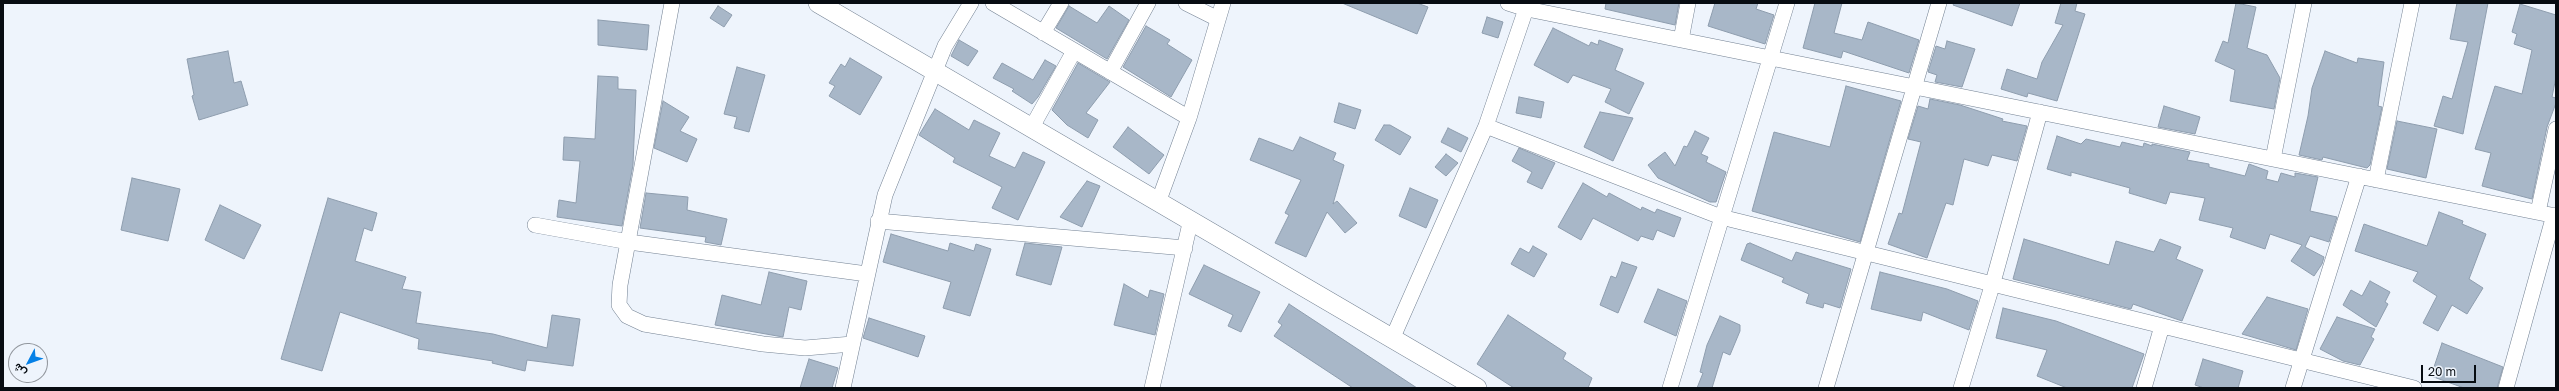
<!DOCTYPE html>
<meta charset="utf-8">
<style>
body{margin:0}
#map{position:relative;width:2559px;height:391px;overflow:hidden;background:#eef4fc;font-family:"Golos Text",Vazirmatn,sans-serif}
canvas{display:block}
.frame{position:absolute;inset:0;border:4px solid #070c12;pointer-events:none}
.north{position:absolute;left:8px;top:343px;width:40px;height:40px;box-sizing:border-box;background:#eef4fc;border:1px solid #92979e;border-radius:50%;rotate:229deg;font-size:11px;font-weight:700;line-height:16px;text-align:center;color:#070c12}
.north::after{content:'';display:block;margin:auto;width:14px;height:18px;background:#0580e6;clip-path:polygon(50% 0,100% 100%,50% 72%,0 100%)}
.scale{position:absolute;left:2421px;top:365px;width:55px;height:18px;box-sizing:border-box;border:2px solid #070c12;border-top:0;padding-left:5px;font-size:12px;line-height:14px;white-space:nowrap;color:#070c12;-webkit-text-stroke:3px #eef4fc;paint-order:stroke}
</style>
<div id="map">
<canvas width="2559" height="391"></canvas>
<div class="frame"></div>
<div class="north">ش</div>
<div class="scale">20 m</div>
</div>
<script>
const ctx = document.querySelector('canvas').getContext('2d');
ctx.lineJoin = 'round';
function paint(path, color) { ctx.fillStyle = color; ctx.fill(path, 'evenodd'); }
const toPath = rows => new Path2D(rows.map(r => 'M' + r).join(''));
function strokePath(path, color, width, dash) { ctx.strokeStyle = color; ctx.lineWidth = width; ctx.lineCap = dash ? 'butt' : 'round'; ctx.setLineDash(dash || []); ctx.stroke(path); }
const building = toPath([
 [1342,3,1417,3,1428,7,1417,34,1342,3],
 [1606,3,1679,3,1675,25,1605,9,1606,3],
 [1715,3,1758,3,1756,9,1774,15,1765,44,1708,26,1715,3],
 [1815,3,1842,3,1834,33,1862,40,1868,22,1919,40,1909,73,1843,51,1841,58,1803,48,1815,3],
 [1954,3,2020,3,2012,26,1953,5,1954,3],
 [2061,3,2077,3,2075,11,2085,14,2057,101,2028,93,2027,97,2001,89,2007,69,2037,79,2042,62,2063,25,2055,23,2061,3],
 [2236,3,2256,7,2247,48,2267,55,2280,78,2274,109,2230,101,2235,70,2215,61,2223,41,2228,43,2236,3],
 [2457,3,2488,3,2463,134,2434,126,2443,96,2452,99,2468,42,2450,39,2457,3],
 [2520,4,2556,15,2556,77,2552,97,2556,98,2556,103,2547,127,2532,199,2482,186,2491,153,2475,149,2495,86,2522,94,2532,50,2514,44,2517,34,2512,32,2520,4],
 [718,6,732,15,724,27,710,18,718,6],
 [1069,6,1097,23,1109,6,1129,20,1107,59,1056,28,1069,6],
 [1487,17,1503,22,1498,38,1482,33,1487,17],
 [598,20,649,25,647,50,598,45,598,20],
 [1146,26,1170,40,1167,44,1192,60,1171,97,1123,67,1146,26],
 [1553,28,1589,46,1591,42,1598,45,1599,40,1623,49,1615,70,1644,83,1629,114,1605,102,1611,89,1573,75,1568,83,1534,65,1553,28],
 [959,40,978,51,968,66,951,56,959,40],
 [1947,41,1975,49,1962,87,1935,82,1937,75,1928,72,1936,46,1945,49,1947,41],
 [228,51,234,83,241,81,248,105,199,120,192,96,194,95,187,59,228,51],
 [2325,51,2357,63,2358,58,2384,62,2378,106,2382,107,2370,165,2367,168,2323,157,2322,160,2299,155,2308,116,2312,88,2325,51],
 [850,58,882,77,860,115,829,96,835,86,829,83,841,64,845,67,850,58],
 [1045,60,1056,66,1038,97,1032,104,1012,91,1014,89,993,78,1002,63,1033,80,1045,60],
 [1078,63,1110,82,1086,113,1098,120,1088,138,1067,125,1052,110,1078,63],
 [737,67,765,75,749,132,734,128,737,117,724,114,737,67],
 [598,76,618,77,618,89,636,90,633,165,622,226,557,217,559,200,576,203,580,161,563,160,564,137,595,139,598,76],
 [1846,86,1901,101,1860,242,1752,211,1774,132,1830,147,1846,86],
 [1519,97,1544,102,1541,118,1516,113,1519,97],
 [1930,99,1960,105,2003,119,2002,121,2027,126,2017,161,1992,155,1988,166,1964,159,1953,205,1946,203,1927,258,1888,244,1899,213,1902,214,1921,142,1908,139,1918,106,1928,109,1930,99],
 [663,101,689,117,680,131,697,139,687,162,654,148,663,101],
 [1339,103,1361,110,1355,129,1334,122,1339,103],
 [2164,106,2200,117,2195,134,2158,127,2164,106],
 [935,109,969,130,974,120,1000,133,989,156,1015,168,1023,152,1045,162,1018,220,992,208,1002,187,953,162,955,158,919,135,935,109],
 [1600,112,1633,118,1613,161,1584,147,1600,112],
 [2397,121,2437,129,2426,178,2387,169,2397,121],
 [1384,125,1390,125,1411,137,1400,155,1375,140,1384,125],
 [1128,127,1164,155,1149,174,1113,147,1128,127],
 [1448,128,1468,138,1461,152,1441,142,1448,128],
 [1695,131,1709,138,1701,154,1708,157,1706,162,1726,172,1716,202,1710,202,1658,178,1648,165,1665,152,1675,166,1684,146,1687,147,1695,131],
 [2057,136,2081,144,2086,139,2120,147,2122,142,2143,147,2144,143,2152,146,2152,144,2190,152,2187,160,2209,164,2209,167,2245,176,2249,164,2268,171,2266,179,2278,182,2281,173,2295,177,2295,173,2318,177,2310,211,2337,217,2329,242,2310,236,2305,247,2324,257,2322,264,2314,276,2291,261,2302,245,2270,234,2265,249,2230,237,2233,228,2199,220,2205,198,2170,192,2166,204,2129,193,2130,188,2071,172,2071,176,2047,169,2057,136],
 [1300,137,1336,153,1333,160,1344,165,1333,204,1337,201,1357,223,1345,233,1327,212,1306,257,1275,243,1289,215,1285,213,1301,180,1250,160,1259,138,1293,151,1300,137],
 [1519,148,1555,163,1542,189,1527,182,1532,172,1512,161,1519,148],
 [1446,154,1458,163,1446,176,1435,167,1446,154],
 [132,178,180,189,168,241,121,230,132,178],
 [1087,181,1100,186,1082,227,1060,217,1087,181],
 [1583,183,1607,197,1609,193,1641,210,1642,207,1655,213,1657,209,1681,218,1674,237,1657,230,1653,240,1641,236,1638,241,1593,218,1581,240,1558,227,1583,183],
 [1410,188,1438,200,1426,228,1399,216,1410,188],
 [646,193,688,197,687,210,727,219,721,245,705,242,706,237,640,228,646,193],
 [328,198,377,213,372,231,364,228,355,261,406,277,402,289,421,292,416,323,493,334,547,348,552,315,580,319,573,366,527,360,525,371,492,363,493,361,418,349,419,339,340,312,322,371,281,359,328,198],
 [220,205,261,225,244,259,205,240,220,205],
 [2439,212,2463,221,2462,224,2486,234,2469,279,2483,288,2467,314,2452,305,2438,331,2423,323,2437,296,2413,281,2418,272,2355,251,2364,224,2427,246,2439,212],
 [891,234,948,251,950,243,974,251,976,244,991,249,970,316,943,308,951,282,883,262,891,234],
 [2024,239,2109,265,2116,241,2154,252,2160,239,2181,247,2176,259,2203,270,2182,321,2133,304,2131,309,2013,279,2024,239],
 [1025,243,1062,247,1051,285,1016,275,1025,243],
 [1750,243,1792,261,1796,252,1851,269,1840,308,1824,303,1823,308,1806,303,1809,294,1782,282,1784,278,1741,260,1747,244,1750,243],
 [1533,246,1547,254,1534,277,1511,264,1520,248,1529,253,1533,246],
 [1622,262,1637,267,1618,313,1600,305,1611,276,1616,278,1622,262],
 [1204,265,1260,292,1241,332,1228,326,1233,315,1189,294,1204,265],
 [769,272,807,281,801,310,789,307,783,337,715,325,722,295,761,305,769,272],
 [1880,272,1947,289,1978,301,1969,330,1923,312,1921,321,1871,309,1880,272],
 [2370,281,2390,292,2385,302,2388,304,2376,327,2343,305,2351,290,2362,296,2370,281],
 [1124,284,1148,298,1150,290,1164,294,1155,335,1114,325,1124,284],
 [1658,289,1687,301,1676,336,1644,322,1658,289],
 [2267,297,2308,309,2296,350,2242,334,2267,297],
 [1289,304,1417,388,1353,388,1274,336,1282,325,1278,322,1289,304],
 [2003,308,2056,321,2144,354,2132,388,2067,388,2037,376,2047,350,1996,338,2003,308],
 [1508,315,1566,353,1563,359,1592,378,1588,388,1514,388,1477,364,1508,315],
 [1720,316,1740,325,1740,331,1730,355,1723,352,1712,388,1697,388,1703,373,1700,372,1707,345,1720,316],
 [2337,317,2375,329,2371,337,2374,339,2360,365,2343,361,2320,349,2337,317],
 [869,318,925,336,918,357,863,338,869,318],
 [2442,343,2503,367,2497,388,2464,388,2431,376,2442,343],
 [809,359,838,368,832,388,800,388,809,359],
 [2203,359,2243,371,2238,388,2204,388,2195,385,2203,359]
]);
const minor = toPath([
 [672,3,620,285,619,305,627,316,644,324,763,344,805,348,852,344],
 [993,3,1189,118],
 [1186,3,1218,19],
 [1508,3,1527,9,2556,216],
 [1043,33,1061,3],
 [1681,40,1688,3],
 [1110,72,1148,3],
 [1486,126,1721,217,2414,388],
 [1032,127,1074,51],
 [2273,159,2304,3],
 [2376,180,2412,3],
 [1159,200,1189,118,1223,3],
 [2538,212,2556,129],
 [878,221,1185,248],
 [535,225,629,242,867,274],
 [1393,337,1486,126,1528,3],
 [843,388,885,195,945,46,971,3],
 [1152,388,1191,219],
 [1670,388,1787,3],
 [1826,388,1939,3],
 [1961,388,1992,286,2040,112],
 [2144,388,2162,326],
 [2293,388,2359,176],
 [2506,388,2554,215]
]);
const tertiary = toPath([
 [818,3,1477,388]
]);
paint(building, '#a8b7c8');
strokePath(building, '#8e9dae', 1);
strokePath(minor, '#748293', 16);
strokePath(tertiary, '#748293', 20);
strokePath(minor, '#fff', 15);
strokePath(tertiary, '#fff', 19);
</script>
